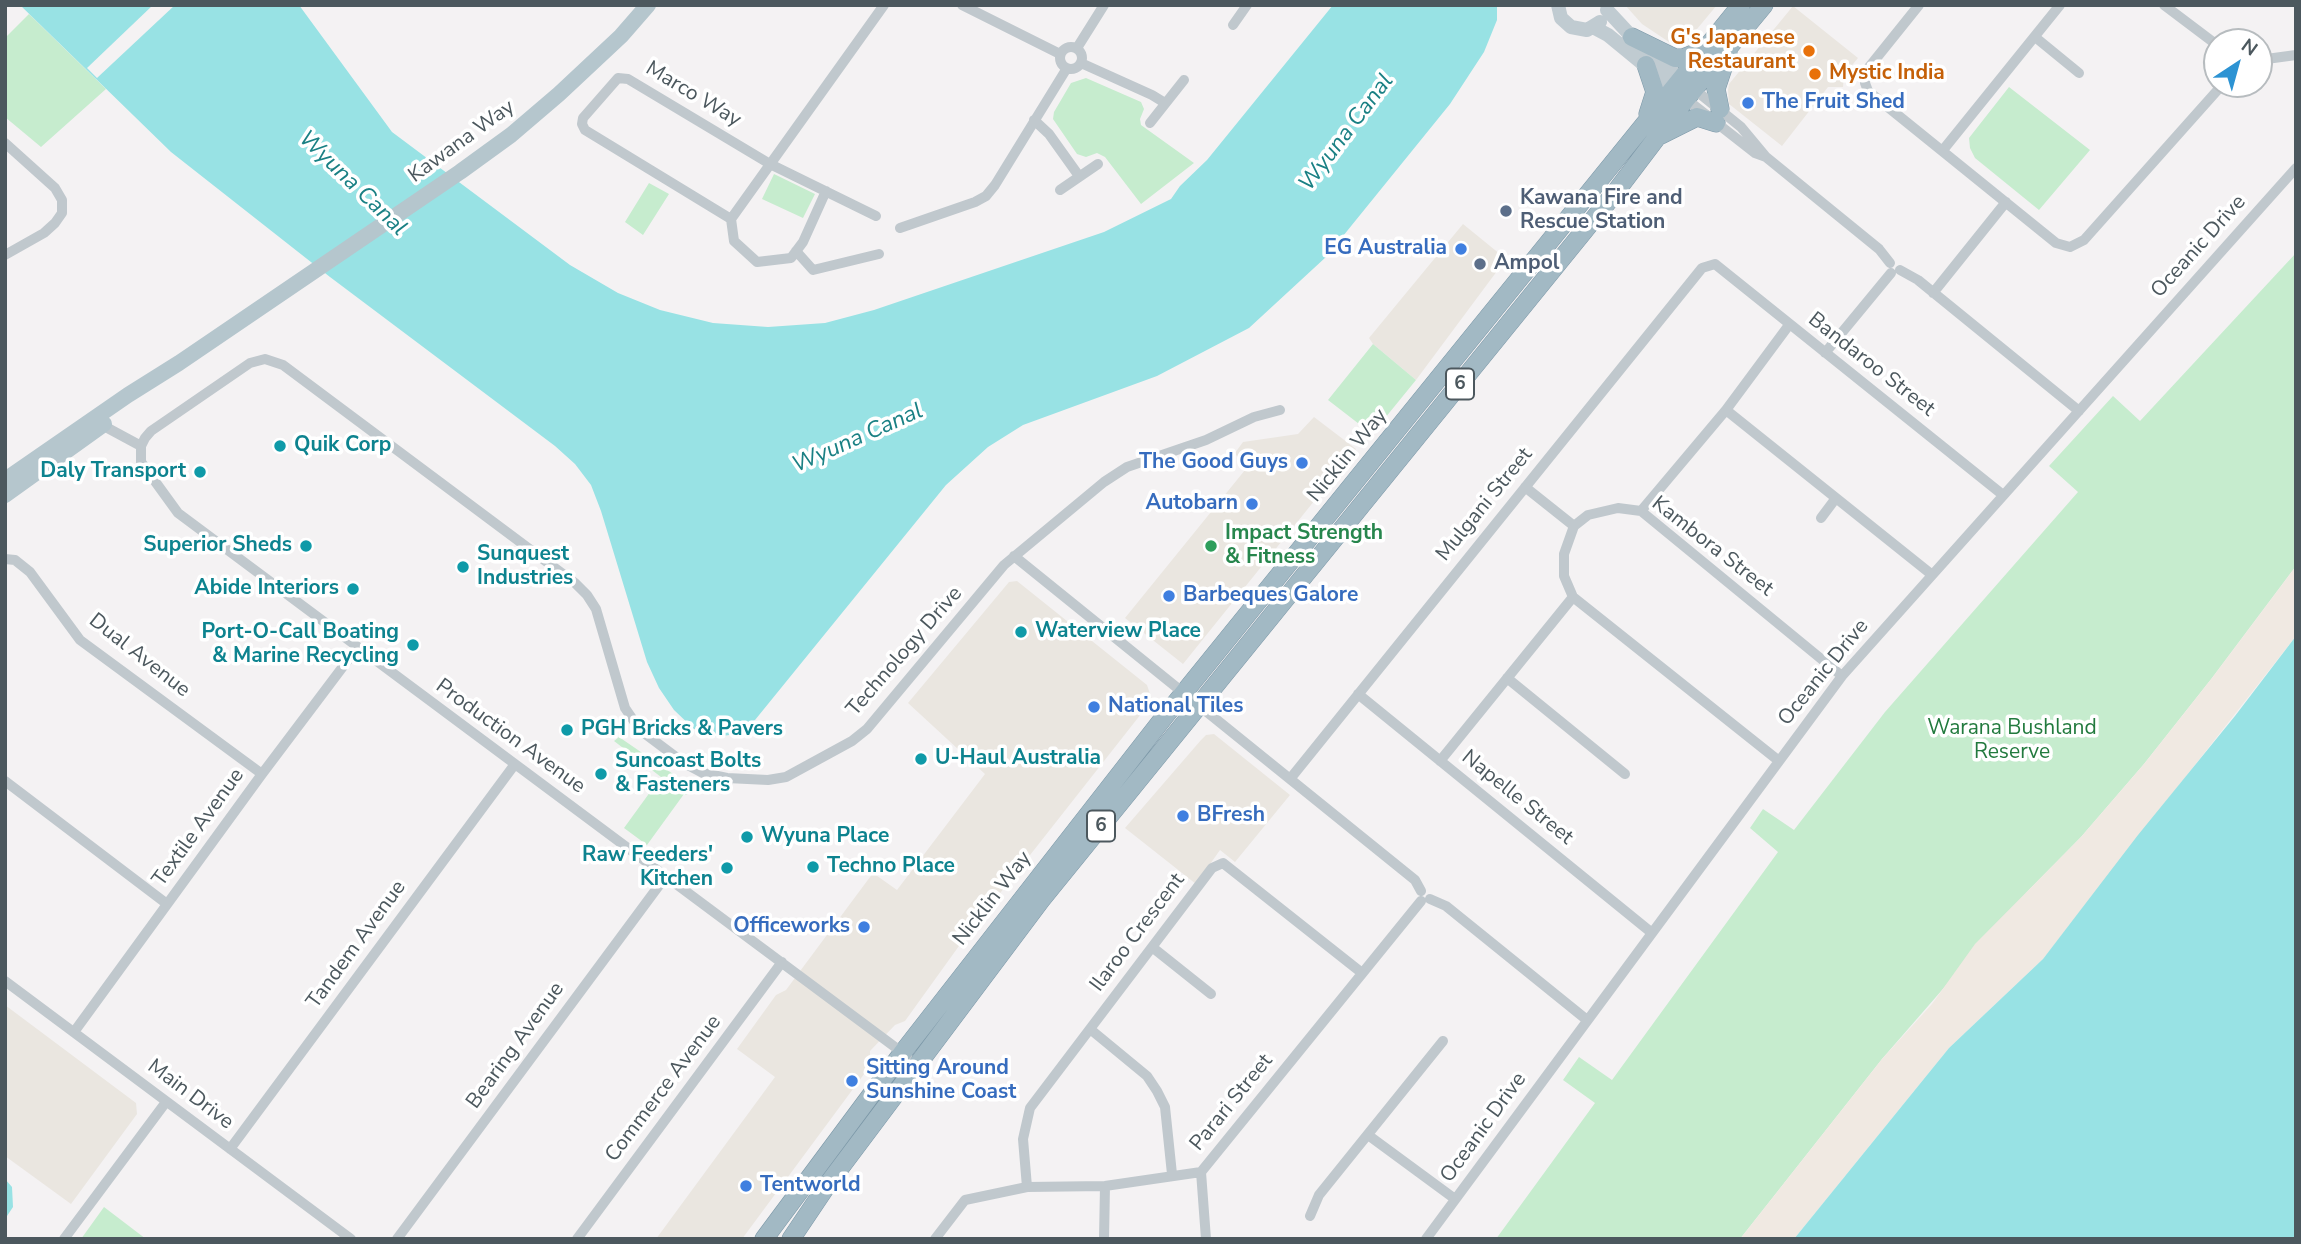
<!DOCTYPE html>
<style>
body{margin:0}
#map{position:relative;width:2301px;height:1244px;overflow:hidden;background:#f4f2f3;font-family:"Nunito Sans",sans-serif}
canvas{display:block}
.frame{position:absolute;inset:0;border:7px solid #4c585e;pointer-events:none}
.north{position:absolute;left:2203px;top:28px;width:70px;height:70px;box-sizing:border-box;background:#fff;border:2px solid #b7bcbf;border-radius:50%;rotate:36deg;font-size:19px;font-weight:700;line-height:28px;text-align:center;color:#4c585e}
.north::after{content:'';display:block;margin:auto;width:24px;height:32px;background:#2d93d3;clip-path:polygon(50% 0,100% 100%,50% 72%,0 100%)}
</style>
<div id="map">
<canvas width="2301" height="1244"></canvas>
<div class="frame"></div>
<div class="north">N</div>
</div>
<script>
const ctx = document.querySelector('canvas').getContext('2d');
ctx.lineJoin = 'round';
function paint(path, color) { ctx.fillStyle = color; ctx.fill(path, 'evenodd'); }
const toPath = rows => new Path2D(rows.map(r => 'M' + r).join(''));
function strokePath(path, color, width, dash) { ctx.strokeStyle = color; ctx.lineWidth = width; ctx.lineCap = dash ? 'butt' : 'round'; ctx.setLineDash(dash || []); ctx.stroke(path); }
function label(font, color, halo, rows, align = 'center') {
  ctx.font = font + ' "Nunito Sans",sans-serif'; ctx.lineWidth = 7; ctx.setLineDash([]); ctx.textBaseline = 'middle'; ctx.strokeStyle = halo; ctx.fillStyle = color; for (const [text, x, y, turn = 0] of rows) {
    ctx.save(); ctx.translate(x, y); ctx.rotate((+turn || 0) * Math.PI / 180); ctx.textAlign = isNaN(turn) ? turn : align; if (halo) ctx.strokeText(text, 0, 0); ctx.fillText(text, 0, 0); ctx.restore();
  }
}
const commercial = toPath([
 [1625,5,1717,5,1692,35,1680,42,1669,42,1642,24],
 [1793,6,1858,58,1844,75,1843,87,1828,87,1782,146,1729,104,1728,90,1729,84],
 [1463,224,1506,259,1416,380,1373,344,1369,338],
 [1314,417,1356,449,1183,664,1125,618,1245,470,1235,453,1243,442,1298,434],
 [1017,581,1147,685,1152,700,964,939,905,1021,895,1025,870,1051,870,1066,742,1239,656,1239,775,1077,737,1049,776,995,786,990,873,873,897,890,985,774,908,703,1009,582],
 [1214,734,1290,795,1235,862,1220,850,1196,884,1125,828,1201,740,1206,735],
 [5,1005,136,1103,137,1114,71,1204,5,1156]
]);
const green = toPath([
 [29,14,106,89,41,147,5,117,5,38],
 [1086,78,1141,102,1144,109,1140,119,1141,125,1194,163,1141,204,1105,157,1097,153,1086,157,1077,154,1053,119,1054,112,1071,83],
 [2009,87,2090,150,2039,210,1975,158,1970,148,1969,138],
 [774,174,815,194,803,218,762,199],
 [649,183,669,194,643,235,625,222],
 [2296,253,2296,566,2212,678,2144,764,2081,837,2029,890,1882,1059,1740,1239,1496,1239,1595,1103,1563,1080,1579,1057,1612,1080,1778,852,1750,828,1763,809,1794,830,1885,712,2078,492,2049,466,2113,396,2140,421],
 [1373,344,1416,380,1372,434,1328,400],
 [619,737,692,787,686,795,684,794,647,845,624,828,661,777,614,741],
 [104,1207,146,1239,81,1239]
]);
const sand = toPath([
 [2296,566,2296,636,2043,959,1949,1048,1794,1239,1740,1239,1882,1059,1932,1004,1975,944,2081,837,2144,764,2212,678]
]);
const water = toPath([
 [20,5,299,5,392,132,570,265,618,293,660,310,713,323,768,327,825,323,874,310,1104,232,1171,199,1180,186,1207,160,1333,5,1497,5,1497,20,1484,52,1450,104,1326,257,1249,328,1157,376,1023,425,988,447,946,485,755,720,737,734,714,737,694,729,674,710,659,688,647,662,601,511,591,485,575,464,555,446,330,277,171,152],
 [2296,636,2296,1239,1794,1239,1949,1048,2043,959,2138,835,2235,716],
 [5,1179,12,1187,13,1207,5,1219]
]);
const pier = toPath([
 [153,5,175,5,97,78,87,68]
]);
const minor = toPath([
 [962,5,1060,54],
 [1919,5,1866,71,1865,83,1868,91,2056,243,2070,247,2084,240,2223,84],
 [2164,5,2217,45],
 [1233,25,1247,5],
 [2035,37,2079,73],
 '1060 58a11 11 0 1 1 22 0a11 11 0 1 1-22 0Z',
 [1077,48,1104,5],
 [2259,60,2296,55],
 [1081,63,1152,95,1165,103],
 [1694,89,1741,127,1766,157,1879,249,1890,263],
 [1686,99,1755,153,1766,157],
 [1034,120,1049,134,1079,176],
 [1150,123,1184,80],
 [5,143,55,188,62,200,62,213,55,223,44,233,5,255],
 [1943,150,2060,5],
 [1060,190,1098,164],
 [826,191,803,242,791,258,757,262,734,241,731,219,884,5],
 [731,219,585,130,582,124,583,118,618,78,628,79,770,164,876,216],
 [900,228,975,202,986,196,995,185,1067,68],
 [796,251,813,270,879,254],
 [1900,270,1918,280,2079,411],
 [1933,293,2006,202],
 [1825,353,1891,273],
 [1726,410,1931,574],
 [102,425,141,446],
 [1525,487,1574,526],
 [1641,511,1726,410,1789,325],
 [1821,518,1836,498],
 [1014,556,1415,880,1421,891],
 [5,559,15,560,30,572,80,640,262,774],
 [1507,678,1625,774],
 [1358,694,1652,933],
 [1440,761,1573,597],
 [1779,761,1573,597,1564,576,1564,554,1574,526,1588,515,1618,508,1641,511,1842,676],
 [1290,779,1702,268,1715,264,2003,495],
 [5,781,167,904],
 [1430,899,1446,906,1587,1020],
 [1152,947,1211,994],
 [5,981,351,1239],
 [1090,1029,1147,1076,1157,1091,1165,1107,1172,1174],
 [74,1032,262,774,357,648],
 [907,1056,178,513,141,462,141,446,145,438,151,431,250,363,265,359,283,365,575,583,587,595,596,609,625,708,640,730,684,763,703,773,727,778,768,780,786,777,852,741,867,729,1004,565,1104,482,1127,467,1206,440,1254,417,1280,410],
 [1368,1135,1455,1199],
 [230,1149,515,764],
 [1201,1172,1206,1239],
 [1027,1187,1023,1139,1030,1108,1212,868,1223,863,1362,973],
 [1310,1216,1319,1195,1443,1041],
 [64,1239,166,1102],
 [397,1239,666,876],
 [577,1239,782,962],
 [935,1239,965,1200,1027,1187,1105,1186,1201,1172,1421,901],
 [1104,1239,1105,1186],
 [1426,1239,1842,676,2296,168]
]);
const secondary = toPath([
 [1558,5,1561,18,1571,27,1587,30,1600,22],
 [1607,10,1632,37,1688,85],
 [1593,27,1608,35,1681,95]
]);
const primary = toPath([
 [5,480,128,395,179,363,460,172,511,135,559,94,621,36,648,5],
 [5,495,104,424]
]);
const trunk = toPath([
 [1632,37,1675,58,1683,58,1705,49],
 [1646,65,1655,92,1648,114],
 [1720,109,1716,89,1728,53],
 [1661,135,1697,117,1716,123],
 [764,1239,903,1052,1165,716,1741,5],
 [791,1239,828,1184,1041,900,1614,194,1686,99,1764,5]
]);
const markers = [
 [1809,51,7,"#e8710a"],
 [1815,74,7,"#e8710a"],
 [1748,103,7,"#3f7fe0"],
 [1506,211,7,"#5c6f8a"],
 [1461,249,7,"#3f7fe0"],
 [1480,264,7,"#5c6f8a"],
 [280,446,7,"#0f9aa8"],
 [1302,463,7,"#3f7fe0"],
 [200,472,7,"#0f9aa8"],
 [1252,504,7,"#3f7fe0"],
 [306,546,7,"#0f9aa8"],
 [1211,546,7,"#2e9e5b"],
 [463,567,7,"#0f9aa8"],
 [353,589,7,"#0f9aa8"],
 [1169,596,7,"#3f7fe0"],
 [1021,632,7,"#0f9aa8"],
 [413,645,7,"#0f9aa8"],
 [1094,707,7,"#3f7fe0"],
 [567,730,7,"#0f9aa8"],
 [921,759,7,"#0f9aa8"],
 [601,774,7,"#0f9aa8"],
 [1183,816,7,"#3f7fe0"],
 [747,837,7,"#0f9aa8"],
 [813,867,7,"#0f9aa8"],
 [727,868,7,"#0f9aa8"],
 [864,927,7,"#3f7fe0"],
 [852,1081,7,"#3f7fe0"],
 [746,1186,7,"#3f7fe0"]
];
const shields = [
 [1460,384,28],
 [1101,826,28]
];
const shieldNames = [
 ["6",1460,384],
 ["6",1101,826]
];
const foodNames = [
 ["G's Japanese",1795,39],
 ["Restaurant",1795,63],
 ["Mystic India",1829,74,"left"]
];
const streetNames = [
 ["Marco Way",693,95,31],
 ["Kawana Way",462,142,-36],
 ["Oceanic Drive",2199,247,-48],
 ["Bandaroo Street",1871,365,38],
 ["Nicklin Way",1348,456,-51],
 ["Mulgani Street",1485,505,-51],
 ["Kambora Street",1712,547,38],
 ["Technology Drive",905,652,-49],
 ["Dual Avenue",139,656,38],
 ["Oceanic Drive",1824,673,-51],
 ["Production Avenue",510,737,36],
 ["Napelle Street",1517,798,39],
 ["Textile Avenue",199,828,-54],
 ["Nicklin Way",993,899,-52],
 ["Ilaroo Crescent",1138,933,-53],
 ["Tandem Avenue",357,945,-54],
 ["Bearing Avenue",516,1046,-54],
 ["Commerce Avenue",664,1089,-53],
 ["Main Drive",190,1095,37],
 ["Parari Street",1232,1103,-51],
 ["Oceanic Drive",1484,1128,-54]
];
const shopNames = [
 ["The Fruit Shed",1762,103],
 ["EG Australia",1447,249,"right"],
 ["The Good Guys",1288,463,"right"],
 ["Autobarn",1238,504,"right"],
 ["Barbeques Galore",1183,596],
 ["National Tiles",1108,707],
 ["BFresh",1197,816],
 ["Officeworks",850,927,"right"],
 ["Sitting Around",866,1069],
 ["Sunshine Coast",866,1093],
 ["Tentworld",760,1186]
];
const serviceNames = [
 ["Kawana Fire and",1520,199],
 ["Rescue Station",1520,223],
 ["Ampol",1494,264]
];
const cultureNames = [
 ["Quik Corp",294,446],
 ["Daly Transport",186,472,"right"],
 ["Superior Sheds",292,546,"right"],
 ["Sunquest",477,555],
 ["Industries",477,579],
 ["Abide Interiors",339,589,"right"],
 ["Waterview Place",1035,632],
 ["Port-O-Call Boating",399,633,"right"],
 ["& Marine Recycling",399,657,"right"],
 ["PGH Bricks & Pavers",581,730],
 ["U-Haul Australia",935,759],
 ["Suncoast Bolts",615,762],
 ["& Fasteners",615,786],
 ["Wyuna Place",761,837],
 ["Raw Feeders'",713,856,"right"],
 ["Kitchen",713,880,"right"],
 ["Techno Place",827,867]
];
const leisureNames = [
 ["Impact Strength",1225,534],
 ["& Fitness",1225,558]
];
const parkNames = [
 ["Warana Bushland",2012,729],
 ["Reserve",2012,753]
];
const waterNames = [
 ["Wyuna Canal",1347,133,-53],
 ["Wyuna Canal",352,184,44],
 ["Wyuna Canal",858,439,-24]
];
paint(commercial, '#eae6e0');
paint(green, '#c6ecce');
paint(sand, '#f0e9e2');
paint(water, '#98e2e4');
paint(pier, '#f4f2f3');
strokePath(trunk, '#7b97a7', 19);
strokePath(minor, '#c0c8cd', 10);
strokePath(secondary, '#c0cbd1', 14);
strokePath(primary, '#b5c6cd', 16);
strokePath(trunk, '#a2b9c4', 18);
for (const [x, y, r, color] of markers) { const dot = new Path2D(); dot.arc(x, y, r, 0, 2 * Math.PI); ctx.fillStyle = color; ctx.fill(dot); strokePath(dot, '#fff', 2.5); }
for (const [x, y, w] of shields) { const box = new Path2D(); box.roundRect(x - w / 2, y - 15.5, w, 31, 5); ctx.fillStyle = '#fff'; ctx.fill(box); strokePath(box, '#4c585e', 2); }
label('bold 19px', '#4c585e', null, shieldNames);
label('bold 21px', '#c56008', '#fff', foodNames, 'right');
label('21px', '#4c585e', '#fff', streetNames);
label('bold 21px', '#366cbe', '#fff', shopNames, 'left');
label('bold 21px', '#4e5e75', '#fff', serviceNames, 'left');
label('bold 21px', '#0d838f', '#fff', cultureNames, 'left');
label('bold 21px', '#27864d', '#fff', leisureNames, 'left');
label('21px', '#227a3e', '#fff', parkNames);
label('italic 23px', '#1a8084', '#fff', waterNames);
</script>
